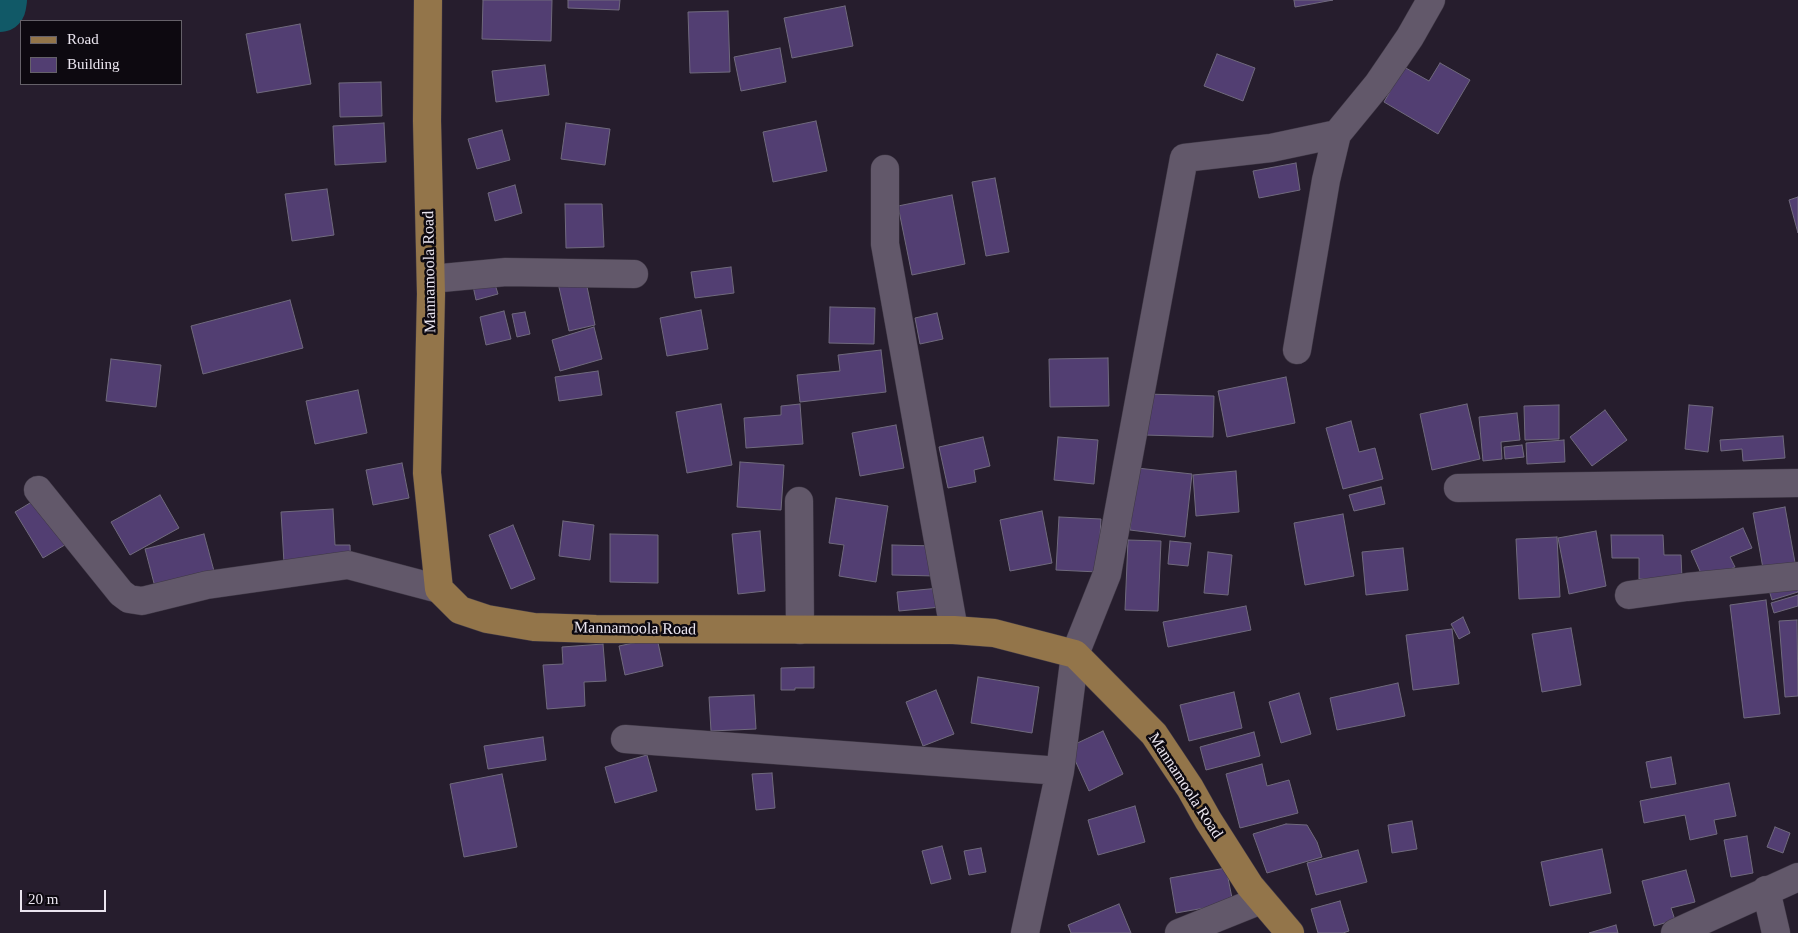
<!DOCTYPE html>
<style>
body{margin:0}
#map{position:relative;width:1798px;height:933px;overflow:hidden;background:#261d2d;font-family:Georgia,serif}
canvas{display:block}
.legend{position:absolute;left:20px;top:20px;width:162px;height:65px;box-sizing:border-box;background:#0d0910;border:1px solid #656169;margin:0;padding:6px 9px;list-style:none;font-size:15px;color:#eae5ef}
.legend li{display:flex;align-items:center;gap:10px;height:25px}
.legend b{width:25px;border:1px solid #656169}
.scale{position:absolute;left:20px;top:890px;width:86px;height:22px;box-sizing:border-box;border:2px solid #eae5ef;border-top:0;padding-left:6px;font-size:15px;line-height:18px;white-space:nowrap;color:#eae5ef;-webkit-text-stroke:4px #0d0910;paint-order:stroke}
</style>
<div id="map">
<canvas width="1798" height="933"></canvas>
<ul class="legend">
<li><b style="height:6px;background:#93754a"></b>Road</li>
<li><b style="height:14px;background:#523e72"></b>Building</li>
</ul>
<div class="scale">20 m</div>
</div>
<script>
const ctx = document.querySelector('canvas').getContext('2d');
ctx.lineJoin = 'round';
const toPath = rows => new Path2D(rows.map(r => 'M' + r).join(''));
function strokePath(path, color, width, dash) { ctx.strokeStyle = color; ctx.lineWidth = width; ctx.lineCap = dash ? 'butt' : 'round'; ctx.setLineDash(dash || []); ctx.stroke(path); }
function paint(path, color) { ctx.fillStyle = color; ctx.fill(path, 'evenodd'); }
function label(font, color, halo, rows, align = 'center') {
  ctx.font = font + ' Georgia,serif'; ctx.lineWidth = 5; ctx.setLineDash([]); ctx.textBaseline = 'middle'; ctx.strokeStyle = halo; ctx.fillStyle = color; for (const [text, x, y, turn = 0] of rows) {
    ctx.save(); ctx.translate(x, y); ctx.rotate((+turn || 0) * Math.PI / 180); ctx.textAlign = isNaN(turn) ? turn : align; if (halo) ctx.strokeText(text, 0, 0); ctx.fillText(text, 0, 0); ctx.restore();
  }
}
const river = toPath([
 [0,6,1,0]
]);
const building = toPath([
 [483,0,552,0,551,41,482,39,483,0],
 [568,0,620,0,619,10,568,8,568,0],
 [1294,0,1333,0,1295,7,1294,0],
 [845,6,853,46,792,58,784,18,845,6],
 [728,11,730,72,690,73,688,12,728,11],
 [300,24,311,84,257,93,246,34,300,24],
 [780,48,786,82,741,91,734,57,780,48],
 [1217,54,1255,68,1243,101,1204,86,1217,54],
 [1440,63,1470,80,1438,134,1384,102,1404,67,1429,81,1440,63],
 [545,65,549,95,496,102,492,71,545,65],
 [381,82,382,116,340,117,339,83,381,82],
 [816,121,827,171,773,182,763,132,816,121],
 [384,123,386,162,335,165,333,126,384,123],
 [566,123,610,129,605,165,561,159,566,123],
 [502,130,510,160,477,169,468,139,502,130],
 [1296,163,1300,190,1259,198,1253,171,1296,163],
 [995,178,1009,252,986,256,972,182,995,178],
 [515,185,522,213,495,221,488,193,515,185],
 [327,189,334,235,292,241,285,194,327,189],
 [952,195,965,264,912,275,898,206,952,195],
 [1798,197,1798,233,1789,200,1798,197],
 [565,204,602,204,604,247,566,248,565,204],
 [731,267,734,293,695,298,691,272,731,267],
 [585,277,595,325,569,331,558,283,585,277],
 [494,281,498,294,476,300,473,286,494,281],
 [290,300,303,348,203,374,191,326,290,300],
 [830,307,875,308,874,344,829,343,830,307],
 [701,310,708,349,667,356,660,318,701,310],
 [504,311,511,339,486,345,480,317,504,311],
 [525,312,530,334,517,337,512,314,525,312],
 [937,313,943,339,920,344,915,318,937,313],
 [594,327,602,359,560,371,552,340,594,327],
 [881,350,886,392,800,402,797,375,840,371,838,355,881,350],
 [1108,358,1109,406,1050,407,1049,359,1108,358],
 [111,359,161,365,156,407,106,401,111,359],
 [598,371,602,395,559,401,555,377,598,371],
 [1286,377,1295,423,1227,437,1218,391,1286,377],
 [358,390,367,433,315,444,306,401,358,390],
 [1146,394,1214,396,1213,437,1144,435,1146,394],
 [721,404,732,465,687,473,676,412,721,404],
 [800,404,803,444,746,448,744,418,781,415,781,406,800,404],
 [1467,404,1480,459,1432,470,1420,414,1467,404],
 [1559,405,1559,439,1525,440,1524,406,1559,405],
 [1689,405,1713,407,1708,452,1685,449,1689,405],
 [1605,410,1627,440,1592,466,1570,437,1605,410],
 [1517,413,1520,440,1501,442,1502,459,1483,461,1479,417,1517,413],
 [1351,421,1359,452,1375,448,1383,479,1343,489,1326,428,1351,421],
 [896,425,904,468,860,476,852,433,896,425],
 [1783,436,1785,458,1743,461,1742,449,1721,451,1720,440,1783,436],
 [983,437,990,466,974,470,976,482,948,488,939,447,983,437],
 [1058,437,1098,440,1094,484,1054,480,1058,437],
 [1564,440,1565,462,1527,464,1526,443,1564,440],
 [1522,445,1524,457,1505,459,1504,447,1522,445],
 [740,462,784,465,781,510,737,507,740,462],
 [402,463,409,498,373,505,366,470,402,463],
 [1137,468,1192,474,1185,537,1130,530,1137,468],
 [1236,471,1239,512,1196,516,1193,475,1236,471],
 [1381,487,1385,504,1354,511,1349,495,1381,487],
 [50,491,78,537,43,558,15,512,50,491],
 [160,495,179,528,130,555,111,522,160,495],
 [836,498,888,506,876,582,839,576,844,545,829,543,836,498],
 [1785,507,1796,568,1764,574,1753,513,1785,507],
 [333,509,335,545,350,545,351,576,285,580,281,512,333,509],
 [1042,511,1052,563,1010,571,1000,520,1042,511],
 [1343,514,1354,576,1305,585,1294,523,1343,514],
 [1059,517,1101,519,1098,572,1056,570,1059,517],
 [563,521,594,525,590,560,559,556,563,521],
 [513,525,535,579,511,589,489,535,513,525],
 [1743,528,1752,548,1730,557,1735,567,1704,580,1691,551,1743,528],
 [760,531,765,591,738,594,732,534,760,531],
 [1596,531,1606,586,1569,594,1558,538,1596,531],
 [204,534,214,571,155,587,145,549,204,534],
 [610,534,658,535,658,583,610,582,610,534],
 [1611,535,1663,535,1664,555,1681,555,1682,579,1639,579,1639,558,1612,558,1611,535],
 [1557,537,1560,597,1519,599,1516,539,1557,537],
 [1128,540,1161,541,1158,611,1125,610,1128,540],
 [1170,541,1191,543,1188,566,1168,564,1170,541],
 [892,545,937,546,936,576,892,575,892,545],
 [1403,548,1408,590,1366,595,1362,552,1403,548],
 [1208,552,1232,555,1228,595,1204,593,1208,552],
 [1798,585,1798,592,1772,600,1769,590,1798,585],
 [940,588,941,607,899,611,897,592,940,588],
 [1798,595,1798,606,1774,613,1771,603,1798,595],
 [1766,600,1780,714,1744,718,1730,605,1766,600],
 [1246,606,1251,630,1168,647,1163,622,1246,606],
 [1463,617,1470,633,1459,639,1451,624,1463,617],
 [1797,620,1798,696,1785,697,1779,621,1797,620],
 [1571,628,1581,685,1542,692,1532,634,1571,628],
 [1452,629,1459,684,1413,690,1406,635,1452,629],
 [657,638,663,666,625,675,619,646,657,638],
 [603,644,606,681,584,682,585,706,547,709,543,665,563,664,562,647,603,644],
 [814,667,814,688,795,688,795,690,781,690,781,668,814,667],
 [978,677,1039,687,1032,733,971,723,978,677],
 [1398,683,1405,716,1337,730,1330,698,1398,683],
 [936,690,954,734,923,746,906,702,936,690],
 [1234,692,1242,728,1189,741,1180,705,1234,692],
 [1299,693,1311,734,1281,743,1269,702,1299,693],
 [754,695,756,729,711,731,709,697,754,695],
 [1103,731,1123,774,1089,791,1069,747,1103,731],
 [1254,732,1260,756,1206,770,1200,747,1254,732],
 [543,737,546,760,488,769,484,746,543,737],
 [647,755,657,791,615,803,605,767,647,755],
 [1671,757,1676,784,1651,788,1646,762,1671,757],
 [1262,764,1267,786,1289,780,1298,813,1240,828,1226,774,1262,764],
 [772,773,775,808,756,810,752,774,772,773],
 [502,774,517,847,464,857,450,784,502,774],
 [1729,783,1736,816,1714,820,1717,834,1690,840,1685,815,1644,823,1640,801,1729,783],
 [1135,806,1145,842,1098,855,1088,820,1135,806],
 [1412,821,1417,849,1392,853,1388,825,1412,821],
 [1286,824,1307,825,1317,842,1322,857,1267,873,1253,834,1286,824],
 [1775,827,1790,833,1783,853,1767,847,1775,827],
 [1747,836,1753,873,1731,877,1724,840,1747,836],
 [942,846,951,879,931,884,922,851,942,846],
 [981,848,986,872,969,875,964,851,981,848],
 [1602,849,1611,893,1550,906,1541,862,1602,849],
 [1358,850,1367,882,1316,895,1307,863,1358,850],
 [1226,868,1233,903,1176,913,1170,878,1226,868],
 [1686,870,1695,902,1671,908,1675,920,1654,926,1642,881,1686,870],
 [1340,901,1349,931,1343,933,1318,933,1311,909,1340,901],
 [1119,904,1131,933,1071,933,1068,925,1119,904],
 [1616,925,1618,933,1589,933,1616,925]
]);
const minor = toPath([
 [885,169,885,244,954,630],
 [431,279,506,272,634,274],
 [1297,350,1326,180,1337,134,1378,84,1410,37,1431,0],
 [1458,488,1798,483],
 [38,490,121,593,129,599,142,601,207,585,348,565,439,589],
 [799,501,800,630],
 [1629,595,1687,587,1798,576],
 [625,739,1060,771],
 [1766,890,1776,933],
 [1025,933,1060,771,1075,654,1107,574,1184,158,1271,148,1337,134],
 [1179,933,1261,900],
 [1675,933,1798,877]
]);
const major = toPath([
 [428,0,427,121,431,294,427,473,439,589,460,610,487,619,534,627,596,629,954,630,994,633,1075,654,1154,734,1190,788,1208,820,1250,886,1290,933]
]);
const streetNames = [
 ["Mannamoola Road",430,272,-91],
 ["Mannamoola Road",635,629,1],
 ["Mannamoola Road",1185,786,57]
];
strokePath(river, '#115967', 52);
paint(building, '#523e72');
strokePath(building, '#706a7d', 1);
strokePath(minor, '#3f3845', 29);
strokePath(major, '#3f3845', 29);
strokePath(minor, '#62586a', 28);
strokePath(major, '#93754a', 28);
label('16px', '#eae5ef', '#0d0910', streetNames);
</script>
